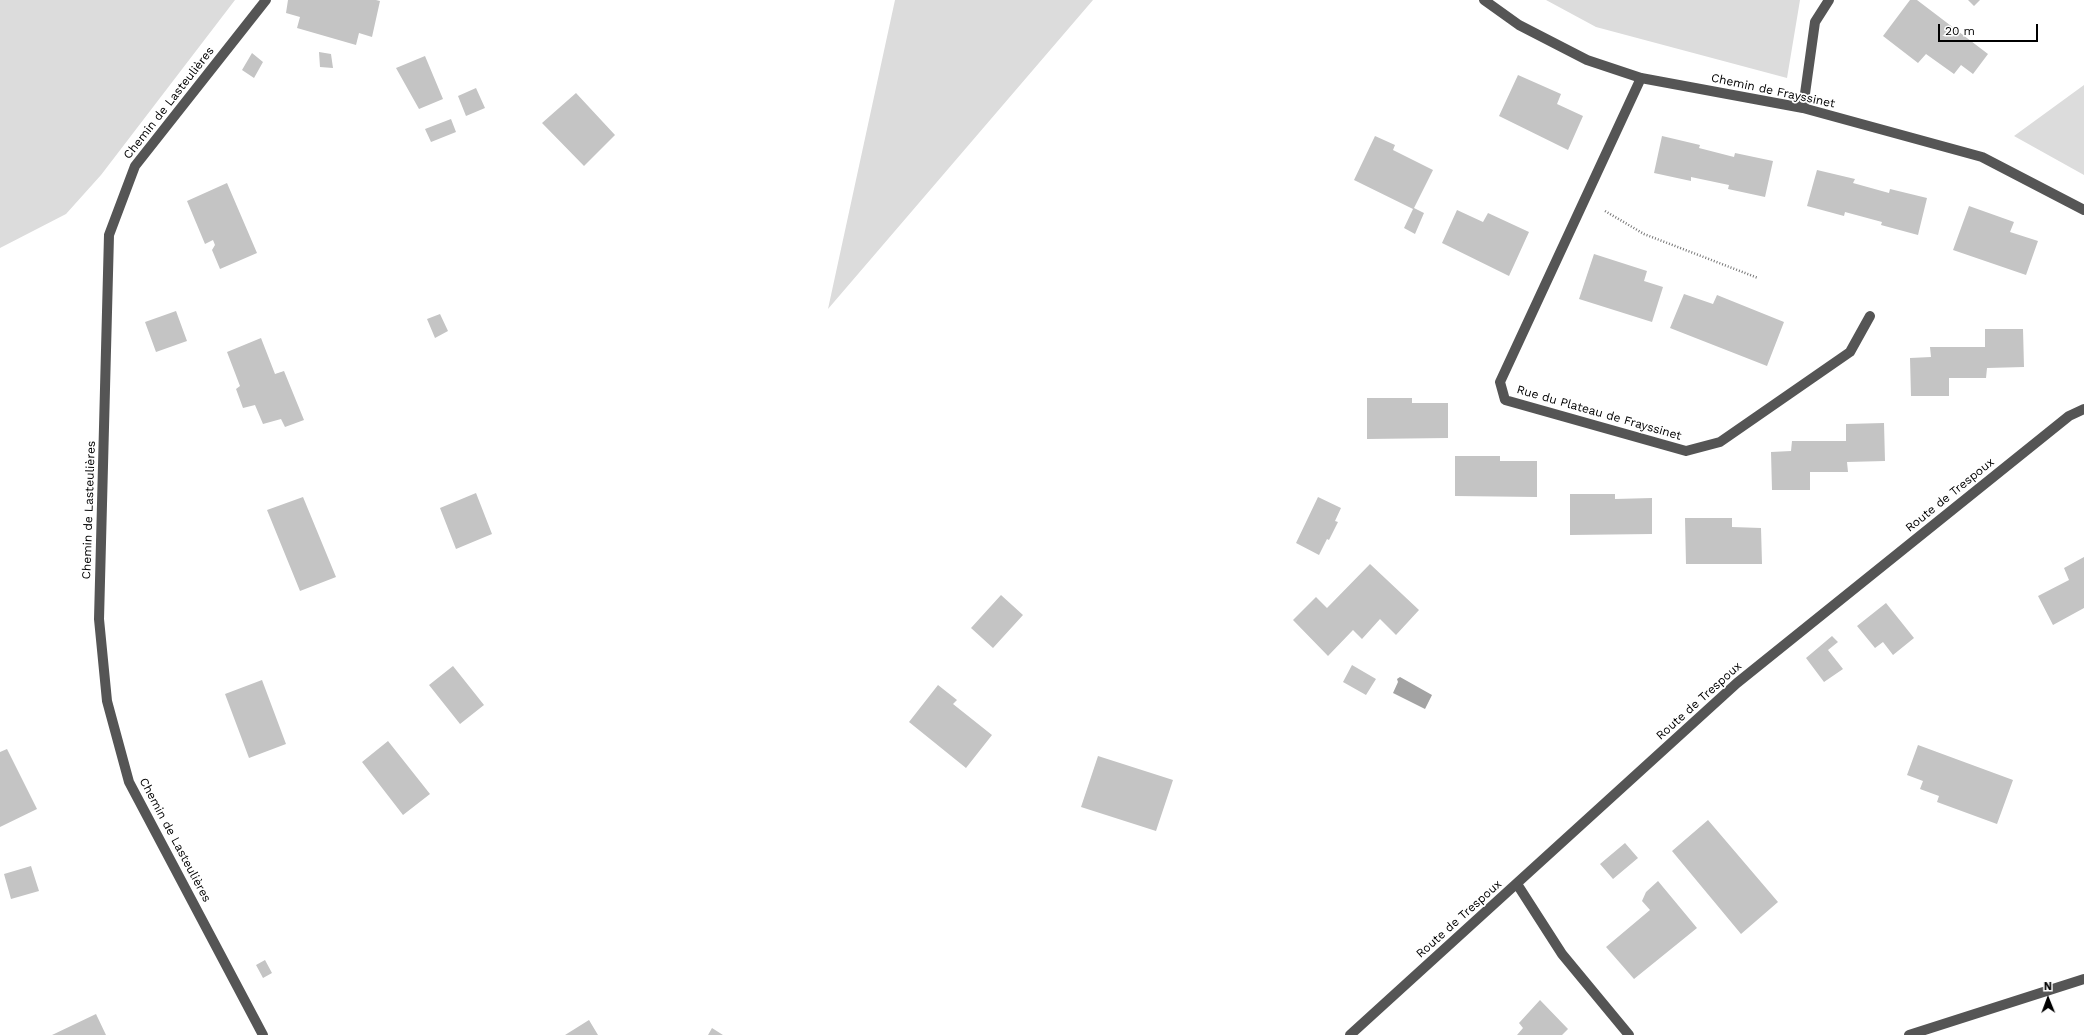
<!DOCTYPE html>
<meta charset="utf-8">
<style>
body{margin:0}
#map{position:relative;width:2084px;height:1035px;overflow:hidden;background:#fff;font-family:"Work Sans",sans-serif}
canvas{display:block}
.north{position:absolute;left:2028px;top:979px;width:40px;height:40px;-webkit-text-stroke:3px #fff;paint-order:stroke;rotate:359deg;font-size:11px;font-weight:700;line-height:16px;text-align:center;color:#000}
.north::after{content:'';display:block;margin:auto;width:14px;height:18px;background:#000;clip-path:polygon(50% 0,100% 100%,50% 72%,0 100%)}
.scale{position:absolute;left:1938px;top:24px;width:100px;height:18px;box-sizing:border-box;border:2px solid #000;border-top:0;padding-left:5px;font-size:12px;line-height:14px;white-space:nowrap;color:#000;-webkit-text-stroke:3px #fff;paint-order:stroke}
</style>
<div id="map">
<canvas width="2084" height="1035"></canvas>
<div class="north">N</div>
<div class="scale">20 m</div>
</div>
<script>
const ctx = document.querySelector('canvas').getContext('2d');
ctx.lineJoin = 'round';
function paint(path, color) { ctx.fillStyle = color; ctx.fill(path, 'evenodd'); }
const toPath = rows => new Path2D(rows.map(r => 'M' + r).join(''));
function strokePath(path, color, width, dash) { ctx.strokeStyle = color; ctx.lineWidth = width; ctx.lineCap = dash ? 'butt' : 'round'; ctx.setLineDash(dash || []); ctx.stroke(path); }
function label(font, color, halo, rows, align = 'center') {
  ctx.font = font + ' "Work Sans",sans-serif'; ctx.lineWidth = 3.5; ctx.setLineDash([]); ctx.textBaseline = 'middle'; ctx.strokeStyle = halo; ctx.fillStyle = color; for (const [text, x, y, turn = 0] of rows) {
    ctx.save(); ctx.translate(x, y); ctx.rotate((+turn || 0) * Math.PI / 180); ctx.textAlign = isNaN(turn) ? turn : align; if (halo) ctx.strokeText(text, 0, 0); ctx.fillText(text, 0, 0); ctx.restore();
  }
}
const green = toPath([
 [0,0,235,0,101,175,66,214,0,248],
 [895,0,1093,0,828,309],
 [1546,0,1800,0,1787,78,1596,27],
 [2084,85,2084,175,2014,136]
]);
const water = toPath([
 [1400,677,1432,695,1425,709,1393,693,1398,682,1397,679]
]);
const building = toPath([
 [288,0,376,0,380,1,372,37,359,33,356,45,297,28,300,17,286,13],
 [1910,0,1917,0,1988,54,1973,74,1961,65,1954,74,1926,54,1918,63,1883,36],
 [1968,0,1980,0,1974,6],
 [319,52,331,54,333,68,320,67],
 [252,53,263,62,254,78,242,70],
 [425,56,443,99,419,109,396,68],
 [1518,75,1561,94,1557,104,1583,116,1568,150,1499,116],
 [476,88,485,108,466,116,458,96],
 [576,93,615,135,584,166,542,123],
 [451,119,456,132,431,142,425,129],
 [1375,136,1395,145,1393,150,1433,170,1414,208,1424,213,1415,234,1404,228,1413,209,1354,180],
 [1662,136,1700,145,1699,148,1734,157,1735,153,1773,161,1765,197,1728,189,1729,185,1691,177,1691,181,1654,173],
 [1817,170,1855,179,1853,183,1889,193,1890,189,1927,198,1918,235,1881,225,1882,222,1845,212,1844,216,1807,206],
 [227,183,257,253,220,269,212,250,215,245,213,240,205,244,187,201],
 [1969,206,2014,222,2010,232,2038,241,2026,275,1953,250],
 [1457,210,1483,222,1488,213,1529,232,1509,276,1442,243],
 [1594,254,1647,271,1644,281,1663,287,1652,322,1579,299],
 [1684,294,1713,304,1717,295,1784,322,1767,366,1670,328],
 [176,311,187,341,156,352,145,322],
 [440,314,448,331,435,338,427,319],
 [1985,329,2023,329,2024,367,1987,368,1986,378,1949,378,1949,396,1911,396,1910,358,1931,357,1930,347,1985,347],
 [261,338,275,374,284,371,304,420,285,427,281,419,263,424,255,405,243,408,236,389,240,386,227,352],
 [1367,398,1412,398,1412,403,1448,403,1448,438,1367,439],
 [1884,423,1885,461,1847,462,1848,472,1810,472,1810,490,1772,490,1771,452,1791,451,1792,441,1846,441,1846,424],
 [1455,456,1500,456,1500,461,1537,461,1537,497,1455,496],
 [476,493,492,534,456,549,440,508],
 [1570,494,1615,494,1615,499,1652,498,1652,534,1570,535],
 [303,497,336,577,300,591,267,510],
 [1318,497,1341,508,1335,521,1338,522,1329,540,1327,539,1319,555,1296,543],
 [1685,518,1732,518,1732,527,1761,528,1762,564,1686,564],
 [2084,557,2084,608,2053,625,2038,596,2069,580,2064,568],
 [1370,564,1419,610,1396,635,1380,619,1362,639,1353,630,1328,656,1293,620,1316,597,1327,608],
 [1001,595,1023,615,993,648,971,628],
 [1886,603,1914,638,1893,655,1883,642,1875,648,1857,626],
 [1832,636,1838,642,1828,650,1843,669,1824,682,1806,658],
 [1352,665,1376,679,1366,695,1343,682],
 [453,666,484,705,460,724,429,685],
 [262,680,286,744,249,758,225,694],
 [938,685,957,700,953,704,992,735,966,768,909,722],
 [388,741,430,794,403,815,362,762],
 [1918,745,2013,780,1997,824,1937,802,1939,796,1920,789,1923,781,1907,775],
 [7,749,37,809,0,827,0,752],
 [1098,756,1173,780,1156,831,1081,807],
 [1708,820,1778,902,1741,934,1672,851],
 [1625,843,1638,858,1613,879,1600,864],
 [31,866,39,891,11,899,4,874],
 [1658,881,1697,928,1634,979,1606,947,1650,910,1642,901,1646,892],
 [265,960,272,973,263,978,256,965],
 [1540,1000,1568,1029,1562,1035,1517,1035,1523,1028,1519,1023],
 [96,1014,106,1035,52,1035],
 [589,1020,598,1035,565,1035],
 [712,1028,723,1035,708,1035]
]);
const path = toPath([
 [1605,211,1644,234,1758,278]
]);
const minor = toPath([
 [1484,0,1519,25,1587,60,1641,78,1803,108,1982,157,2084,210],
 [1641,78,1500,382,1505,400,1686,451,1720,442,1850,352,1870,316],
 [1803,108,1815,22,1829,0],
 [1517,884,1562,954,1629,1035],
 [263,1035,129,782,107,701,99,619,109,235,135,166,266,0],
 [1350,1035,1737,683,2069,416,2084,409],
 [1909,1035,2084,979]
]);
const streetNames = [
 ["Chemin de Frayssinet",1773,91,12],
 ["Chemin de Lasteulières",169,103,-52],
 ["Rue du Plateau de Frayssinet",1599,413,16],
 ["Route de Trespoux",1950,495,-39],
 ["Chemin de Lasteulières",89,510,-88],
 ["Route de Trespoux",1699,701,-42],
 ["Chemin de Lasteulières",175,840,62],
 ["Route de Trespoux",1459,919,-42]
];
paint(green, '#dcdcdc');
paint(water, '#a3a3a3');
paint(building, '#c4c4c4');
strokePath(path, '#777', 2.5, [1, 2]);
strokePath(minor, '#555', 10);
label('12px', '#000', '#fff', streetNames);
</script>
